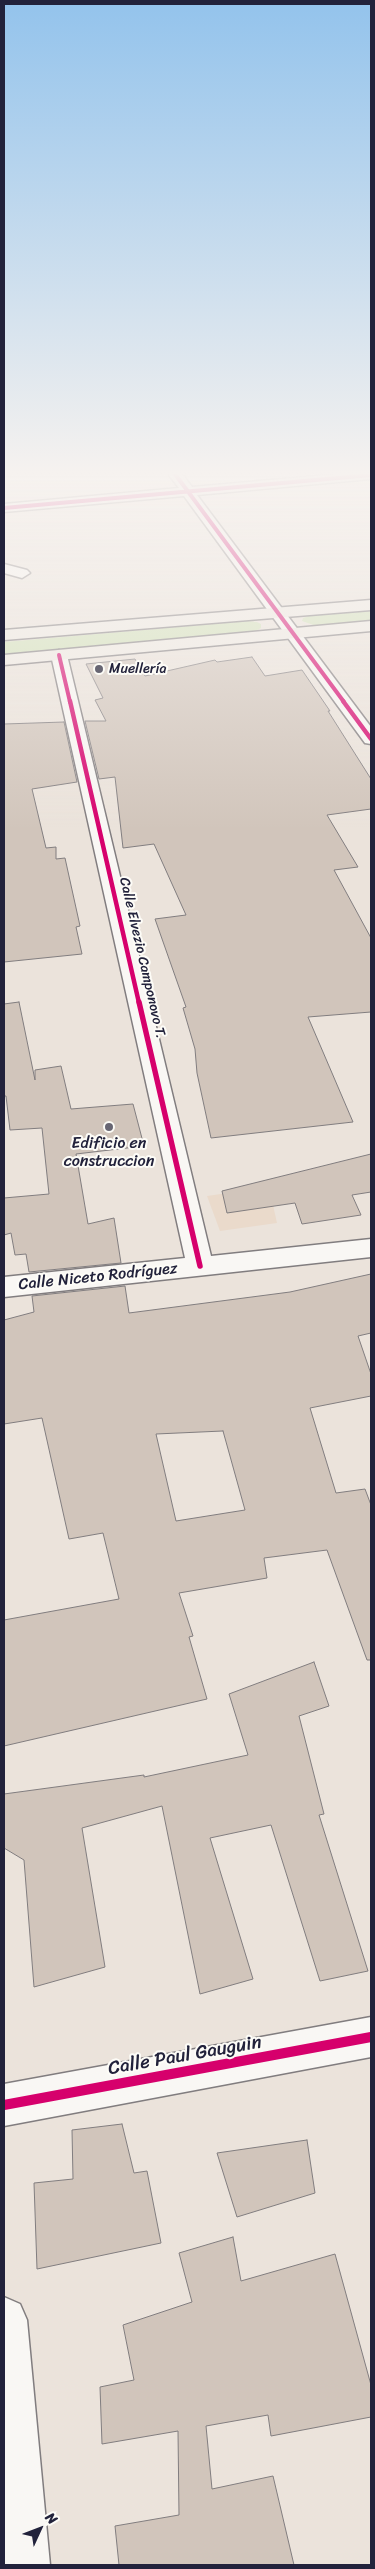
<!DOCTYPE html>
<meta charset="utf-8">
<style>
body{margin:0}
#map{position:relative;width:375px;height:2569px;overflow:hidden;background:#ebe3db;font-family:Sriracha,sans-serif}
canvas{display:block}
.frame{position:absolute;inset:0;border:5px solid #22223b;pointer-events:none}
.north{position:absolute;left:15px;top:2504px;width:50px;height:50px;-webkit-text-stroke:4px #fdfcf7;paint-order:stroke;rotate:47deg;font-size:14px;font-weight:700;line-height:20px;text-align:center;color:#22223b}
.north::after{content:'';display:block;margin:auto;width:18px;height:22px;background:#22223b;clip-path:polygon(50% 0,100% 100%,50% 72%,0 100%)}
</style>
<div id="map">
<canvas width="375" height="2569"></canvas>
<div class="frame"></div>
<div class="north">N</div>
</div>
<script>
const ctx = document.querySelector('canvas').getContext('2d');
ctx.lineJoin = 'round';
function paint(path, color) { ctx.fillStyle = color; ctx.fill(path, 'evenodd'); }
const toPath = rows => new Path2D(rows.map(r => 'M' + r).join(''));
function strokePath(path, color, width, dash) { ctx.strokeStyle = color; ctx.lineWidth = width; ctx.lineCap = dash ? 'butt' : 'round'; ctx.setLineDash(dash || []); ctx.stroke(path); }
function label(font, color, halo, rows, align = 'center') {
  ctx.font = font + ' Sriracha,sans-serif'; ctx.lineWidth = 4; ctx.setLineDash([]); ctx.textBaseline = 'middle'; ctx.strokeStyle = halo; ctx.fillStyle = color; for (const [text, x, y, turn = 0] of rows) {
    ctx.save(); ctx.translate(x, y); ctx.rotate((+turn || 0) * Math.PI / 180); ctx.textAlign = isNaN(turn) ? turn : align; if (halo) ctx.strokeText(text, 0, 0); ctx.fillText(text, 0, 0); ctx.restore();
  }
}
const built = toPath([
 [269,1187,277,1223,220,1231,207,1196]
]);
const green = toPath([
 [371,611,371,620,316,626,302,621,303,618,309,616],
 [248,621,257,622,261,624,261,628,256,631,4,654,4,642]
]);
const building = toPath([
 [252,657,265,676,302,670,330,711,328,711,371,779,371,809,327,815,358,867,334,870,371,938,371,1012,308,1017,353,1122,211,1138,197,1073,195,1049,183,1008,186,1007,155,919,186,915,154,844,123,848,115,777,99,779,85,721,106,721,95,700,103,698,86,664,135,659,145,676,215,660,217,662,252,657],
 [64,722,77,782,32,789,46,848,56,847,56,859,65,858,80,926,76,927,82,954,4,962,4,724,64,722],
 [19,1002,35,1080,35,1070,61,1066,71,1109,133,1104,144,1146,76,1154,88,1224,114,1218,121,1263,29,1272,26,1254,15,1255,11,1233,4,1235,4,1198,49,1194,42,1128,10,1130,6,1096,4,1096,4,1004,19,1002],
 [371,1154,371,1192,352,1195,361,1215,302,1224,295,1203,227,1213,222,1191,371,1154],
 [371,1274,371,1333,358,1336,371,1374,371,1396,310,1408,336,1493,365,1489,371,1505,371,1660,367,1660,327,1550,264,1558,267,1578,179,1593,193,1636,189,1637,207,1699,4,1746,4,1620,119,1599,103,1533,69,1539,42,1418,4,1424,4,1320,34,1312,32,1296,125,1286,129,1313,290,1292,371,1274],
 [223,1431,245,1510,176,1521,156,1434,223,1431],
 [314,1662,329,1706,299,1716,324,1814,319,1815,368,1971,320,1981,271,1825,210,1838,253,1979,200,1994,162,1806,82,1828,105,1967,34,1987,24,1860,4,1848,4,1794,144,1775,144,1777,248,1755,229,1694,314,1662],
 [122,2124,134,2173,147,2171,161,2243,37,2269,34,2183,73,2179,72,2130,122,2124],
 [307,2140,315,2193,237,2217,217,2153,307,2140],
 [233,2237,241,2281,335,2254,371,2385,371,2417,271,2436,268,2415,206,2426,212,2489,273,2476,294,2565,119,2565,115,2526,179,2515,178,2431,102,2444,100,2387,134,2380,123,2325,192,2302,179,2253,233,2237]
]);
const minor = toPath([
 [165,470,179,470,192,487,371,471,371,479,197,495,371,727,371,744,365,743,184,496,4,512,4,504,179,488,165,470],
 [4,564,27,570,30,573,22,578,4,573,4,564],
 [59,650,67,655,211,1256,371,1239,371,1257,4,1297,4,1277,185,1258,51,655,59,650],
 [371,2017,371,2057,4,2126,4,2084,371,2017],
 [4,2297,20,2304,27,2320,50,2565,4,2565,4,2297]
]);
const major = toPath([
 [371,600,371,610,4,640,4,630,371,600],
 [371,621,371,631,4,665,4,655,371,621]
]);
const cyclewayFar3 = toPath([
 [172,470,344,702],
 [4,508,371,475],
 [59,655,70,702]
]);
const cyclewayFar2 = toPath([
 [70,701,139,1003],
 [343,701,371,739]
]);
const cyclewayFar1 = toPath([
 [139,1002,200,1266]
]);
const cycleway = toPath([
 [4,2105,371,2037]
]);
const markers = [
 [99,669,5,"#686673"],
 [109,1127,5,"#686673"]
];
const farPoinames = [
 ["Muellería",109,669]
];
const farStreetnames = [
 ["Calle Elvezio Camponovo T.",142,958,77]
];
const poiNames = [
 ["Edificio en",109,1144],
 ["construccion",109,1162]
];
const streetNames = [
 ["Calle Niceto Rodríguez",98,1277,-6]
];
const nearStreetnames = [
 ["Calle Paul Gauguin",185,2056,-10]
];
paint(built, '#eadacb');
paint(green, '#d1e1b8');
paint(building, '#d1c5bb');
strokePath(building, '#817d7f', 1);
strokePath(minor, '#817d7f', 3);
strokePath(major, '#817d7f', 3);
paint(minor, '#f9f7f4');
paint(major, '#f0ebe4');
strokePath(cyclewayFar3, '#d6006c', 4);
strokePath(cyclewayFar2, '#d6006c', 4.5);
strokePath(cyclewayFar1, '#d6006c', 5.5);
strokePath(cycleway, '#d6006c', 10);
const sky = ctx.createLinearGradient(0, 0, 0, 830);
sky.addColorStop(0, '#93c3ec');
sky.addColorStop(0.57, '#f6f2ef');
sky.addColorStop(1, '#f6f2ef00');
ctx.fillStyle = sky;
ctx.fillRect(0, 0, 375, 830);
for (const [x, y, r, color] of markers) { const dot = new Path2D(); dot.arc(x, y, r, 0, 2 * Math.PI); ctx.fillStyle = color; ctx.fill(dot); strokePath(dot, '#fdfcf7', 2); }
label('14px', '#22223b', '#fdfcf7', farPoinames, 'left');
label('14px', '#22223b', '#fdfcf7', farStreetnames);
label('16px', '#22223b', '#fdfcf7', poiNames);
label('16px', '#22223b', '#fdfcf7', streetNames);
label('19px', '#22223b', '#fdfcf7', nearStreetnames);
</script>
